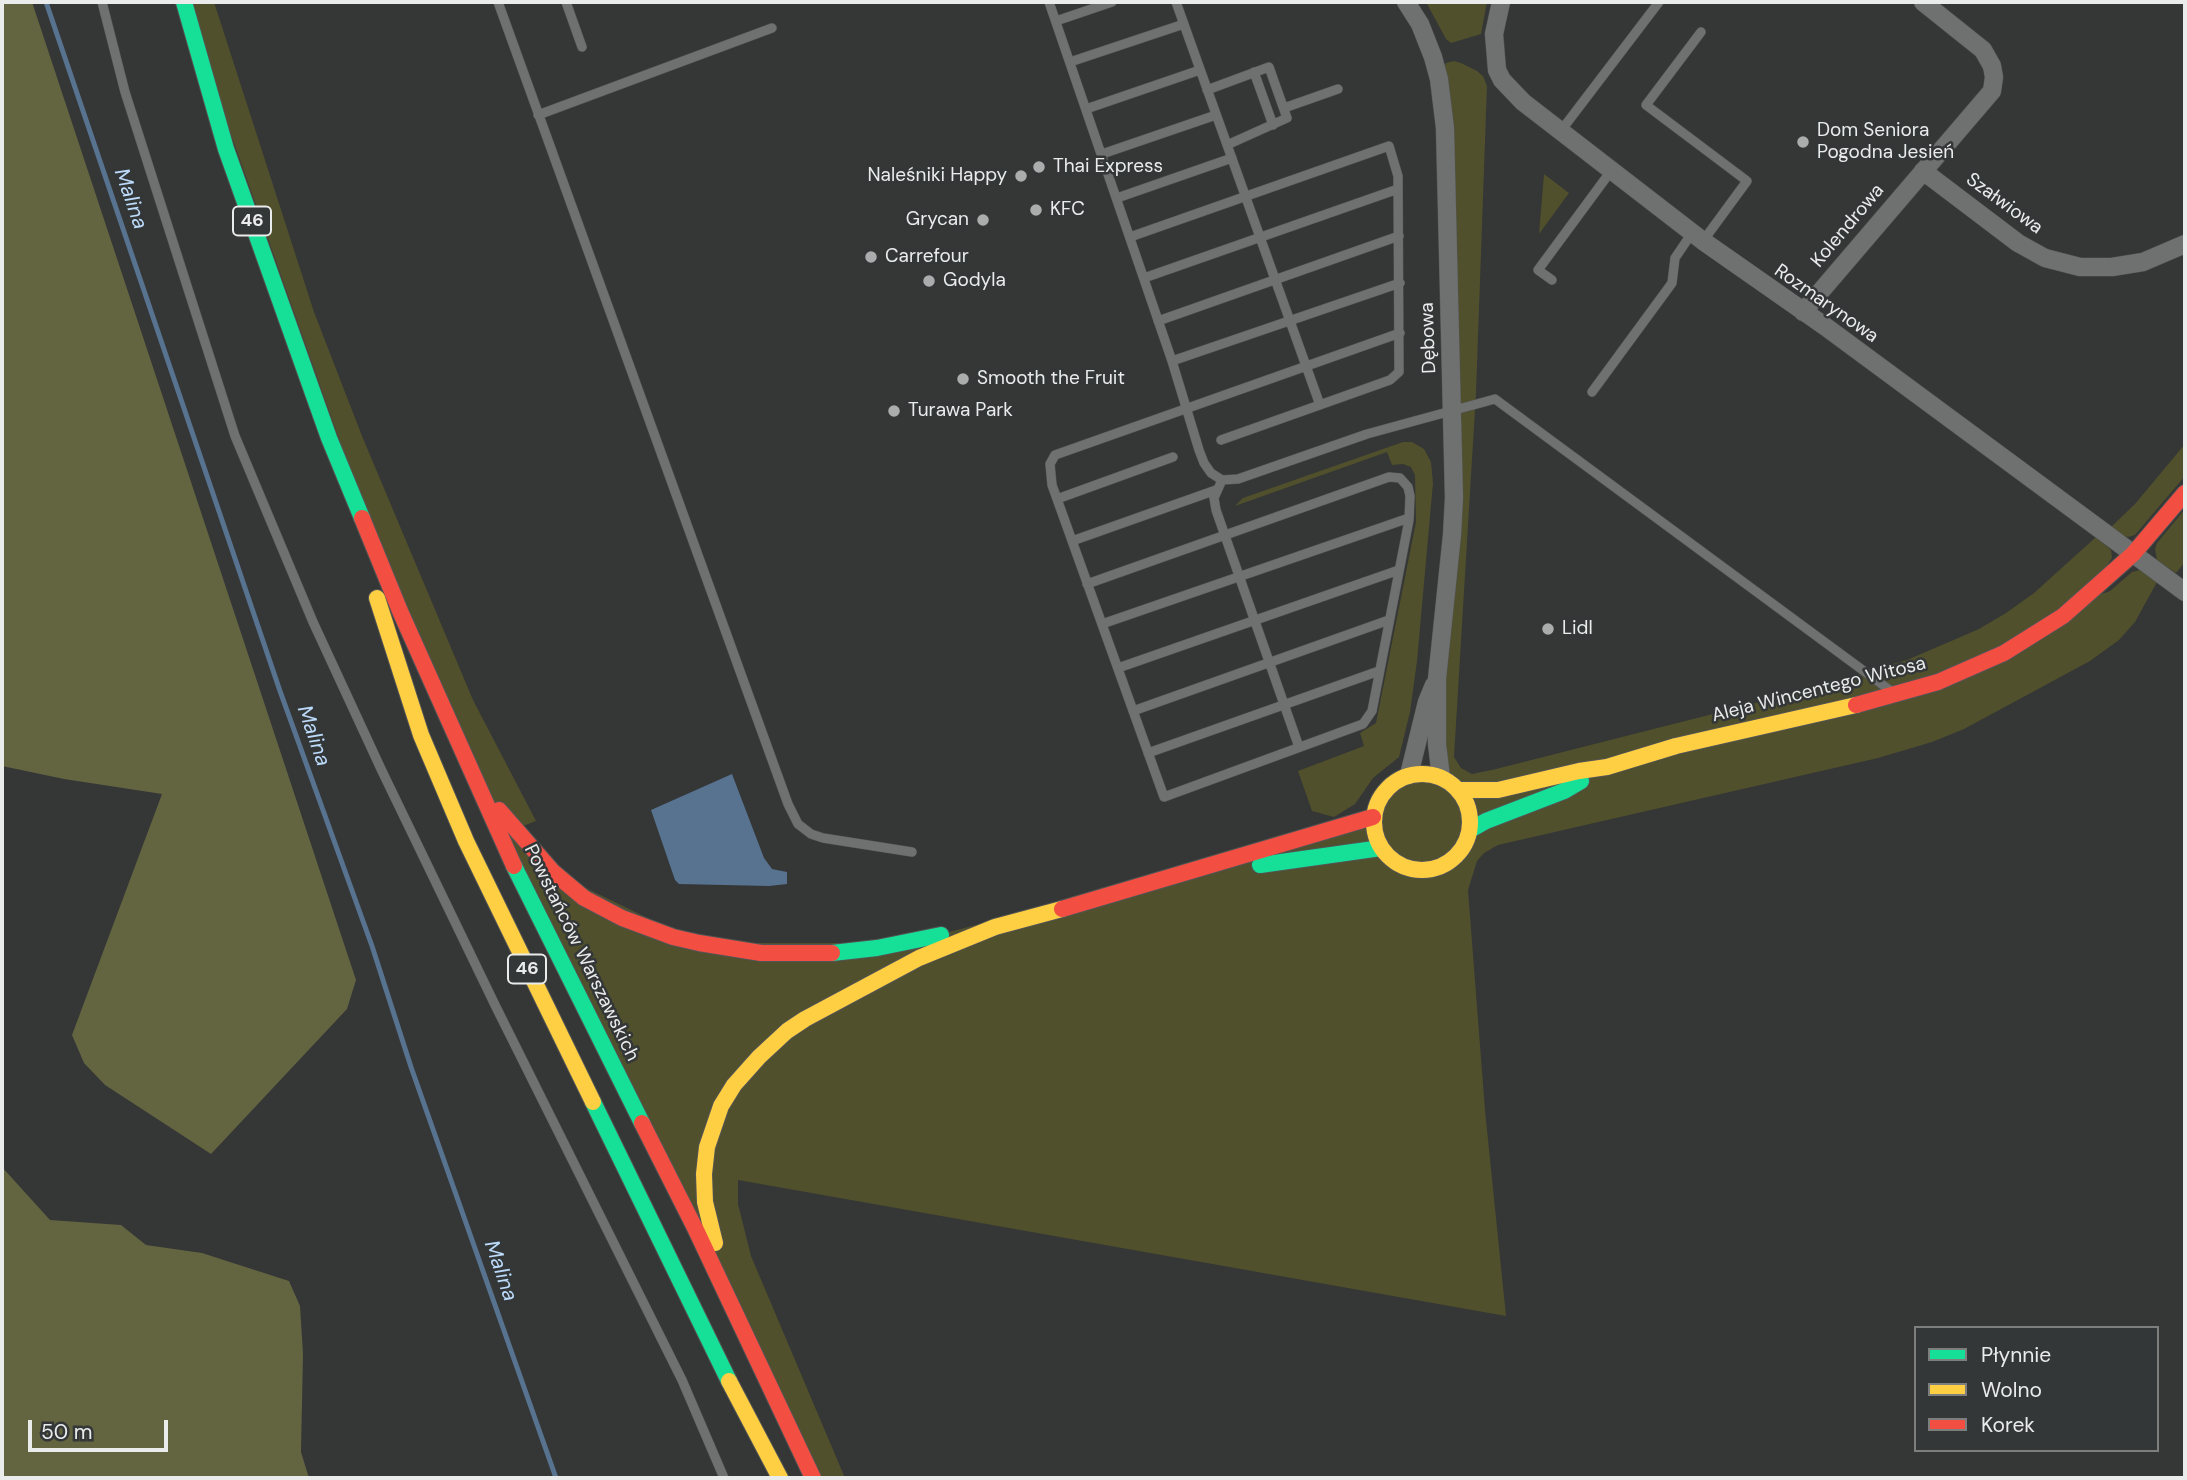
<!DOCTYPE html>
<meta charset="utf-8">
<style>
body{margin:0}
#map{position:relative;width:2187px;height:1480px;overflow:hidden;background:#353636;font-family:"DM Sans",sans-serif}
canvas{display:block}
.frame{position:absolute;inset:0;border:4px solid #eaeceb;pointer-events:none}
.legend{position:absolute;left:1914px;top:1326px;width:245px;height:126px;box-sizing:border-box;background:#343737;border:2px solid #7d7f7f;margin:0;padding:9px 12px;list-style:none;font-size:21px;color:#eaeceb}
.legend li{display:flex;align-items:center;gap:14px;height:35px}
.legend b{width:35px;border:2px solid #7d7f7f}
.scale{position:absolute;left:28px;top:1420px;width:140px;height:32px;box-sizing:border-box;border:4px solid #eaeceb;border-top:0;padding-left:9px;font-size:21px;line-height:24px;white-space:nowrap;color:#eaeceb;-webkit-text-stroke:5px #343737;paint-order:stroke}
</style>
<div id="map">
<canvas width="2187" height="1480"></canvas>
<div class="frame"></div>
<ul class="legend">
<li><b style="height:9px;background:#16e098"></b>Płynnie</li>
<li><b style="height:9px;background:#ffcf43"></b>Wolno</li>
<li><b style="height:9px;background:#f24e42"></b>Korek</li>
</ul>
<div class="scale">50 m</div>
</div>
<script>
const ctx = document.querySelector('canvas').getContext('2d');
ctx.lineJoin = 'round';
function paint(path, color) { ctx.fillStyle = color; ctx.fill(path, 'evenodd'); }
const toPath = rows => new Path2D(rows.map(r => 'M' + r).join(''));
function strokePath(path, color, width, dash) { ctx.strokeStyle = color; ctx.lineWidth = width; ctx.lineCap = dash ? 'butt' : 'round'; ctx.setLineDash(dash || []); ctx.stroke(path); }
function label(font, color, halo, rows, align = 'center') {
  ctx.font = font + ' "DM Sans",sans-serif'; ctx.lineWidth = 5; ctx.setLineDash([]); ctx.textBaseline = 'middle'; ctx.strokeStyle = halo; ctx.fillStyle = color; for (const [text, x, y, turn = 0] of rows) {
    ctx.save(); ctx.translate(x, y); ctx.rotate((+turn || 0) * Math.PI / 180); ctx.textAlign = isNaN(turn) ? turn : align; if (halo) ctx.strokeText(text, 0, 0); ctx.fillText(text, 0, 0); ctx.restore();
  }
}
const green = toPath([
 [184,2,214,2,314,312,362,436,473,700,536,821,515,829,553,872,699,943,909,943,1373,817,1377,803,1385,790,1396,781,1409,775,1425,774,1441,777,1452,535,1439,79,1446,63,1454,61,1461,63,1477,71,1483,76,1487,86,1476,393,1454,757,1461,768,1472,774,1496,769,1760,702,1907,660,1979,629,2006,613,2034,593,2096,537,2111,550,2112,558,2082,601,2110,591,2132,572,2140,570,2157,582,2135,622,2119,640,2090,661,1964,729,1932,742,1878,758,1498,845,1484,853,1477,861,1468,890,1485,1110,1506,1316,738,1180,738,1204,751,1256,845,1478,813,1478,400,611],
 [1426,2,1487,2,1481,34,1451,43,1446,39],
 [1544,174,1569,193,1539,234],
 [1403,442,1412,442,1424,449,1431,462,1433,483,1417,661,1410,712,1399,757,1373,778,1355,804,1334,817,1312,811,1298,771,1364,746,1360,733,1376,723,1416,522,1415,475,1411,467,1403,464,1392,465,1387,452,1235,506,1243,498],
 [2185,444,2185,476,2135,535,2128,537,2121,535,2111,527,2135,504],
 [2185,509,2185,562,2176,573,2157,560,2155,549,2157,543]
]);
const forest = toPath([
 [2,2,32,2,356,980,347,1009,211,1154,105,1085,84,1063,72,1035,162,794,64,779,2,766],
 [2,1167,50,1220,121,1225,146,1245,202,1253,289,1281,300,1306,303,1354,301,1452,309,1478,2,1478]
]);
const water = toPath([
 [732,774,764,858,772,869,787,872,787,884,769,886,679,884,675,880,651,810]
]);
const stream = toPath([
 [46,2,280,691,372,946,411,1067,556,1478]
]);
const lane = toPath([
 [102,2,125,92,235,436,313,622,381,769,496,1007,682,1380,724,1478],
 [498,2,788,804,798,824,811,834,823,838,912,852],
 [566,2,582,47],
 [1049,2,1172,361,1199,450,1204,463,1211,473,1222,480,1238,479,1367,434,1495,399,1891,691],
 [1176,2,1320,405],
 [1056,21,1112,2],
 [1701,32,1646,105,1747,181,1703,241],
 [1070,62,1184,24],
 [1254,72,1273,125],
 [1207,90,1269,67,1287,118,1227,145],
 [1284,108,1338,89],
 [1086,109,1200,70],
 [538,115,772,28],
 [1560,132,1659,2],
 [1102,154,1216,115],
 [1117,198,1232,158],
 [1130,237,1389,146,1398,176,1399,372,1390,380,1221,440],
 [1144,278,1398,189],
 [1552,280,1538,270,1611,171],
 [1158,321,1399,236],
 [1172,361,1400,283],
 [1592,392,1672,283,1675,258,1692,233],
 [1222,480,1214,498,1216,510,1299,747],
 [1057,499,1173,457],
 [1072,541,1216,490],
 [1087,584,1389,477,1400,478,1408,487,1410,496,1409,520,1372,711,1363,724,1164,797,1052,485,1050,464,1055,455,1400,333],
 [1102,624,1409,518],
 [1118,668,1399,570],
 [1133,711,1389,620],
 [1148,753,1379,671]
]);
const street = toPath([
 [1406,2,1420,24,1433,57,1439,79,1445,128,1454,498,1452,535,1437,679,1437,744,1441,777],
 [1501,2,1494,34,1497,70,1502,80,1523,102,1703,241,1826,327,2185,592],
 [1923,171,2018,243,2045,258,2080,267,2112,267,2143,262,2185,244],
 [1803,312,1992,91,1994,77,1992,66,1983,50,1923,2],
 [1409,775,1427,702,1434,685]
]);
const fast = toPath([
 [184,2,226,149,329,438,362,518],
 [1470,830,1486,821,1564,791,1581,781],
 [1260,865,1381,848],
 [514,866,642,1123],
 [832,953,877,948,941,935],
 [593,1102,729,1381]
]);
const slow = toPath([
 [377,598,421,735,466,841,593,1102],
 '1374 822a48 48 0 1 1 96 0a48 48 0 1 1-96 0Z',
 [1458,790,1498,790,1579,771,1607,767,1676,746,1856,705],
 [715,1243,705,1202,704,1174,707,1147,721,1106,734,1085,759,1057,787,1031,805,1019,919,958,995,927,1062,909],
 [729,1381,780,1478]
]);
const jam = toPath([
 [362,518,400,611,514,866],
 [1856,705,1938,682,2004,653,2063,616,2133,554,2185,493],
 [499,810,553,872,584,898,622,918,673,937,699,943,761,953,832,953],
 [1062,909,1373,817],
 [642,1123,696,1230,813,1478]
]);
const markers = [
 [1803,142,7,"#abacac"],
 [1039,167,7,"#abacac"],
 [1021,176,7,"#abacac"],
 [1036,210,7,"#abacac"],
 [983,220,7,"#abacac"],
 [871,257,7,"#abacac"],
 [929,281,7,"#abacac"],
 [963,379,7,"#abacac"],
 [894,411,7,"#abacac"],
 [1548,629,7,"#abacac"]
];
const shields = [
 [252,221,38],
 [527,969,38]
];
const shieldNames = [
 ["46",252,221],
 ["46",527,969]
];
const poiNames = [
 ["Dom Seniora",1817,131],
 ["Pogodna Jesień",1817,153],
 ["Thai Express",1053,167],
 ["Naleśniki Happy",1007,176,"right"],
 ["KFC",1050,210],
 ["Grycan",969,220,"right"],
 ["Carrefour",885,257],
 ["Godyla",943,281],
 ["Smooth the Fruit",977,379],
 ["Turawa Park",908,411],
 ["Lidl",1562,629]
];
const streetNames = [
 ["Szałwiowa",2004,204,36],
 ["Kolendrowa",1848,226,-50],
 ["Rozmarynowa",1826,304,35],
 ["Dębowa",1429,338,-92],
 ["Aleja Wincentego Witosa",1819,690,-14],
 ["Powstańców Warszawskich",581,953,64]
];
const waterNames = [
 ["Malina",130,199,71],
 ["Malina",313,736,71],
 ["Malina",500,1271,71]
];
paint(green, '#50502c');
paint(forest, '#636440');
paint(water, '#577390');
strokePath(stream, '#577390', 5);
strokePath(lane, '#535454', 10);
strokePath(street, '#535454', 19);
strokePath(fast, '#535454', 18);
strokePath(slow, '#535454', 18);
strokePath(jam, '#535454', 18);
strokePath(lane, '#6f7170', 9);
strokePath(street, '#6f7170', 18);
strokePath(fast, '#16e098', 16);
strokePath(slow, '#ffcf43', 16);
strokePath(jam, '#f24e42', 16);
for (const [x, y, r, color] of markers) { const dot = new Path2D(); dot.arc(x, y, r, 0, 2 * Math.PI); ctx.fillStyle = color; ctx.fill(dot); strokePath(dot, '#343737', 2.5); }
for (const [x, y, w] of shields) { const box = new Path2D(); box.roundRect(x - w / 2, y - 14.5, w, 29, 5); ctx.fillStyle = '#343737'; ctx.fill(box); strokePath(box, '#eaeceb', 2); }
label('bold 18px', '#eaeceb', null, shieldNames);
label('19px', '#eaeceb', '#343737', poiNames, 'left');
label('19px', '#eaeceb', '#343737', streetNames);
label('italic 21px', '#bcdafa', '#343737', waterNames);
</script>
